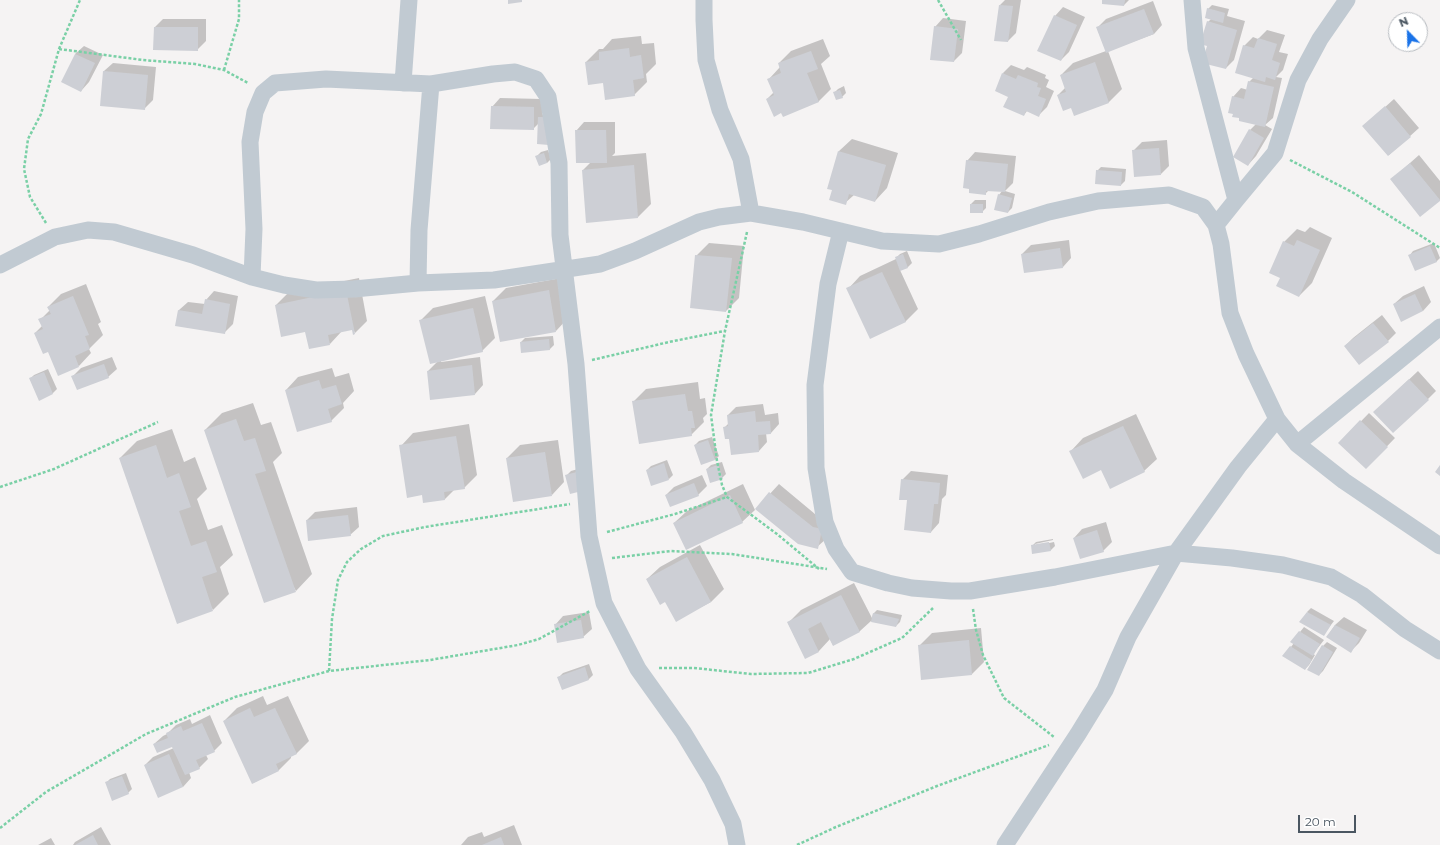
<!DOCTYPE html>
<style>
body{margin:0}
#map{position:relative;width:1440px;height:845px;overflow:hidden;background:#f5f3f3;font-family:Montserrat,sans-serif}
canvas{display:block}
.north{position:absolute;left:1388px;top:12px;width:40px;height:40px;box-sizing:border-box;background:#fff;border:1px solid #b7bbc0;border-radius:50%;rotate:337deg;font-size:11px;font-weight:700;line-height:16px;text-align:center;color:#4a5661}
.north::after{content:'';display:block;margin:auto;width:14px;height:18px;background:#1a73e8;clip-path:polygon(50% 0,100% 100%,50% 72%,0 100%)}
.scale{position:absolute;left:1298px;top:815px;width:58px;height:18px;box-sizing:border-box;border:2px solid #4a5661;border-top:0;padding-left:5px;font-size:12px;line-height:14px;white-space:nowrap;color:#4a5661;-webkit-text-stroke:3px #fff;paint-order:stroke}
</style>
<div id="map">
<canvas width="1440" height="845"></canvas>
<div class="north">N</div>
<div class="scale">20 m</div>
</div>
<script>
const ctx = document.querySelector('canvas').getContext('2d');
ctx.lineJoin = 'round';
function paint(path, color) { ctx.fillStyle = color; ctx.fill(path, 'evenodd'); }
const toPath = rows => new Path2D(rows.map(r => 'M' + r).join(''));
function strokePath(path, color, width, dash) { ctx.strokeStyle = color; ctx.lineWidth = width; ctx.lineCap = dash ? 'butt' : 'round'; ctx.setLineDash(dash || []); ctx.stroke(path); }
const shadow = toPath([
 [1005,0,1021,0,1016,33,1008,41,1000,5],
 [1103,0,1129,0,1124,5],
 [1153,1,1162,25,1154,34,1108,51,1122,89,1109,102,1075,115,1072,107,1058,95,1065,88,1061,75,1073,63,1106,51,1097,28,1106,19],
 [1212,5,1229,9,1227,16,1245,21,1234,60,1226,68,1208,45,1208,22,1211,19,1208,9],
 [1063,7,1085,17,1069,52,1061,60,1055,16],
 [943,18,966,21,962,53,954,61,935,27],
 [163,19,206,19,206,41,197,50,155,27],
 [1267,30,1285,35,1279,52,1288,54,1283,70,1276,77,1282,78,1273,118,1265,125,1272,129,1256,156,1248,165,1250,130,1256,124,1233,97,1241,88,1248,90,1249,82,1254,77,1244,46,1253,37,1258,39],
 [641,36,642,44,654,43,656,64,646,74,647,82,634,95,586,62,599,49,603,49,612,39],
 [823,39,830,56,821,64,831,89,818,102,782,112,767,99,774,92,769,79,780,67,779,63,791,51],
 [84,46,103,55,89,82,81,91,75,54],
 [113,63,156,67,153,100,144,109,101,105,104,71],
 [1011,65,1024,70,1027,67,1046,75,1045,78,1049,80,1046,87,1054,91,1047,107,1039,115,1027,111,1024,115,1009,96,1003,73],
 [844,86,846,93,842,97,834,93,838,89],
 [500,98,542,99,542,115,543,113,554,114,539,123,533,129,492,107],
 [1394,99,1419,128,1389,155,1364,126],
 [584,122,615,122,615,153,612,156,646,153,651,204,638,217,587,221,583,170,591,162,576,131],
 [852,139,898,153,887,188,875,201,854,195,845,203,833,189,839,151],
 [1167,140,1169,166,1161,174,1133,151,1142,142],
 [548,150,551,159,547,163,537,156,541,152],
 [975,152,1016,156,1013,183,1005,191,1015,194,1012,208,1008,212,999,195,1002,191,989,190,985,194,970,188,967,161],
 [1419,155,1440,181,1440,200,1420,215,1392,179],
 [1101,167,1126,169,1125,181,1121,185,1097,171],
 [975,200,986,200,986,208,982,212,971,204],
 [1310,227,1332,238,1312,283,1299,296,1281,277,1270,272,1284,242,1297,229,1305,232],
 [1069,240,1071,258,1063,267,1022,254,1031,245],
 [709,243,744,246,739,298,726,311,696,256],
 [1434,243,1440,258,1436,262,1410,255,1413,251],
 [907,251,912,263,908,267,900,270,918,309,905,322,848,289,860,276,896,259,896,258,900,254],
 [359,278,367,321,355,333,353,329,342,331,330,344,276,305,289,292],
 [561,278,568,318,556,331,493,301,506,288],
 [86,284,101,322,98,324,103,335,89,349,91,353,79,366,49,351,35,333,42,326,40,320,50,310,48,307,61,294],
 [1424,286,1431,302,1423,311,1394,304,1403,296],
 [214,291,238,296,233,324,224,333,177,325,179,310,188,302,205,304,206,300],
 [485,296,495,338,482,351,441,361,441,362,480,357,483,385,475,394,428,371,437,362,420,321,433,308],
 [1382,315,1396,333,1388,341,1345,346,1353,338],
 [553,336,554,345,550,349,521,342,525,338],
 [112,357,117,369,108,377,73,376,81,368],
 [332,368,335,377,349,373,354,391,343,403,344,408,331,421,286,390,298,377],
 [48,369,57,389,53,393,39,399,30,379,34,375],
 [1418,371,1436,391,1428,399,1383,404],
 [698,382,700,399,705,398,707,414,703,418,704,422,691,435,633,402,646,389],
 [253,403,261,425,271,422,282,453,273,462,312,574,296,591,205,430,222,413],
 [763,404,765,415,778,413,779,424,771,433,766,433,767,442,759,451,730,438,725,427,729,423,728,415,736,407],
 [1369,413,1395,438,1366,468,1340,443],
 [1136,414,1157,459,1144,471,1102,469,1071,451,1083,438],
 [469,424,477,475,464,488,454,490,445,499,423,494,401,446,413,433],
 [172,429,184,462,195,457,207,489,197,499,208,530,222,525,233,555,220,567,229,594,213,610,120,458,137,441],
 [712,437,719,456,715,460,695,445,699,441],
 [558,440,564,482,552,495,507,458,520,445],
 [667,460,673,475,669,479,647,470,651,466],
 [722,462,726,474,722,478,707,469,711,465],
 [585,467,589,485,567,475,571,471],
 [911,471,948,475,946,495,942,499,939,523,931,532,908,500,902,480],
 [702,475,707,486,698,495,666,495,674,487],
 [743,484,755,510,742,522,674,523,687,511],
 [779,484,821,519,826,539,817,547,756,509],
 [357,507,359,527,350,535,307,520,315,512],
 [1106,522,1112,542,1103,551,1074,538,1082,529],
 [1053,539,1053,540,1035,544,1035,546,1054,542,1055,546,1051,550,1032,546,1036,542],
 [700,545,724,589,711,602,676,620,665,601,647,579,660,567],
 [854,583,872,618,873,614,877,610,902,615,900,622,896,626,871,621,860,631,833,645,830,639,819,651,805,657,788,623,801,610],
 [1311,608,1334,621,1324,634,1307,612],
 [589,612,592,629,583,637,555,625,563,616],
 [1344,617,1367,630,1359,643,1351,651,1327,637,1335,625],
 [1304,627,1324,640,1313,654,1315,655,1309,665,1305,669,1291,647,1294,643,1292,642],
 [981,628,984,662,972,674,919,646,932,633],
 [1327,642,1337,648,1323,671,1319,675,1309,670,1323,646],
 [589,664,593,675,589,679,562,688,559,677,563,673],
 [263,696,267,705,288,696,309,741,296,754,291,756,291,758,279,770,253,783,224,721,237,708],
 [210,715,222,743,214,751,206,755,208,759,199,768,189,772,191,778,183,787,145,765,153,757,174,748,173,746,154,744,163,736,167,734,176,725,190,719,192,724],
 [126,773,132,789,128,793,106,783,110,779],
 [514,825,522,845,461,845,468,837,482,832,484,837],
 [101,827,111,845,73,845,75,842],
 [51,838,55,845,38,845]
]);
const building = toPath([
 [508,0,522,0,522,2,508,4],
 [1102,0,1125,0,1124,6,1102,4],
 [999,5,1013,6,1008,42,994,41],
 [1207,8,1225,13,1223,23,1205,18],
 [1144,9,1154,34,1106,53,1096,27],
 [1054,15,1077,25,1061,61,1037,51],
 [1207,21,1237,30,1226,69,1202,63,1207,46,1200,44],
 [934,26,958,29,954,62,930,60],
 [154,27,198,27,198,51,153,50],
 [1258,38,1277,44,1272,60,1280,63,1275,80,1266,77,1265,82,1235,73,1243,45,1254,48],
 [629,48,630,57,641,55,644,78,633,80,635,96,605,100,603,83,588,85,585,62,599,60,599,52],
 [811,51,818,69,807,73,819,102,783,117,781,113,774,117,766,99,774,95,767,79,781,73,778,63],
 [75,54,95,63,81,92,61,82],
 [1095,62,1109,103,1074,116,1071,108,1063,111,1057,95,1066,92,1060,75],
 [103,71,148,75,145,110,100,106],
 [1002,73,1016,79,1018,75,1038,83,1037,87,1041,88,1038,96,1046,99,1039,117,1026,111,1024,116,1003,107,1008,97,995,91],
 [1248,81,1274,87,1265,127,1239,121,1239,118,1232,117,1233,114,1228,113,1232,96,1244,99],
 [840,90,843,98,836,100,833,92],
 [491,106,534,107,534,130,490,129],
 [1385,106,1411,137,1388,156,1362,126],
 [538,117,550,117,549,145,537,144],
 [1249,129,1264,138,1248,166,1233,157],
 [575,130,606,130,607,163,576,163],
 [1159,148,1161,175,1134,177,1132,150],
 [838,151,886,165,875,202,849,194,846,205,829,200,832,190,827,189],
 [544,153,547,163,539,166,535,156],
 [966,160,1008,164,1005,192,986,191,986,195,969,193,969,189,963,188],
 [1410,163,1440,200,1440,201,1420,217,1390,179],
 [634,165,638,218,586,223,582,170],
 [1096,170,1122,172,1121,186,1095,184],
 [998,194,1012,198,1008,213,994,210],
 [970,204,983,204,983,213,970,213],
 [1297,240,1320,250,1299,297,1276,286,1280,278,1269,273,1283,241,1294,246],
 [1430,246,1437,262,1415,271,1408,255],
 [1060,248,1063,268,1024,273,1021,254],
 [903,254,908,268,900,271,895,257],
 [695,255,732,258,726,312,690,308],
 [882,272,906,322,870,339,846,288],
 [346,290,355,334,353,335,352,330,328,335,330,345,309,349,305,332,281,337,275,305],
 [549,290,556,332,500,342,492,301],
 [1415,294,1423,311,1401,322,1393,304],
 [73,296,89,335,85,336,90,349,75,356,79,367,58,376,48,352,43,354,34,333,43,329,38,319,51,314,47,307],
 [205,299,230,304,225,334,175,326,178,310,202,314],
 [473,308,483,352,430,364,419,320],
 [1373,323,1389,342,1359,365,1344,346],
 [549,339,550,350,521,353,520,342],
 [104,364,109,378,77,390,71,376],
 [472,365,475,395,430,400,427,371],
 [44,372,53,394,39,401,29,378],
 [1409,379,1429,400,1393,433,1373,412],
 [319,380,322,389,336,385,342,404,328,409,332,422,297,432,285,390],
 [685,394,688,411,692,411,695,428,691,428,692,436,639,444,632,401],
 [755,411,756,422,770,421,771,434,758,435,759,452,731,455,729,439,725,439,723,427,728,426,727,415],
 [236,419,244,441,255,438,266,471,255,474,296,592,264,603,204,430],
 [1360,420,1388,447,1366,469,1338,443],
 [1123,426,1145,472,1110,489,1101,470,1083,479,1069,451],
 [456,436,465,489,444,492,445,500,423,503,422,495,407,498,399,445],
 [708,440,715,460,701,465,694,445],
 [156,445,167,478,179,473,191,507,179,511,191,546,206,541,217,572,202,577,213,611,177,624,119,458],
 [545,452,552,496,513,502,506,458],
 [664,463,669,480,651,486,646,470],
 [718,465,723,479,710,483,706,469],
 [1440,465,1440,476,1435,472],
 [581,471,586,490,570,494,565,475],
 [901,479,940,483,938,504,934,504,931,533,904,530,907,500,899,500],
 [694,483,699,496,670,507,665,495],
 [769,492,813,527,822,529,818,549,798,544,755,509],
 [730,495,743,523,686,550,673,523],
 [348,515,351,536,308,541,306,520],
 [1097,530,1104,552,1080,559,1073,538],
 [1049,542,1051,551,1032,554,1031,545],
 [687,557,711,602,676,622,665,602,660,605,646,579],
 [841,595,860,632,833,646,821,622,808,629,819,652,805,659,787,622],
 [1307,612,1331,625,1324,636,1299,622],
 [873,613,899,619,896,627,871,622],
 [581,620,584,638,557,643,554,624],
 [1335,625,1360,638,1351,653,1326,637],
 [1299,631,1320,644,1313,656,1290,642],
 [969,640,972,675,921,680,918,645],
 [1322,645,1333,652,1319,676,1307,670],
 [1290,646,1312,660,1305,670,1282,656],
 [585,667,589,680,562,690,557,677],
 [250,708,254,717,275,708,297,754,276,764,279,771,252,784,223,721],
 [202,723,215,752,196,760,200,769,185,775,172,747,157,753,153,744,168,738,166,733,181,726,183,731],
 [169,754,183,787,158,798,144,765],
 [122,776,129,794,112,801,105,782],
 [93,835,98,845,75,845],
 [501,837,504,845,482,845]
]);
const path = toPath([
 [938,0,961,40],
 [59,49,143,60,195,64,224,70,248,83],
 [224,70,239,19,239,0],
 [1290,160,1352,192,1440,248],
 [46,223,30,197,24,169,28,139,41,114,59,49,80,0],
 [747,232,725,331,711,415,717,461,722,485,727,497,777,534,819,569],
 [592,360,669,342,724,331],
 [0,487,54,469,158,422],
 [607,532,675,514,727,497],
 [612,558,671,551,732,554,827,569],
 [973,609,976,630,983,655,1004,698,1054,737],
 [659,668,694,668,751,674,808,673,854,659,902,638,933,608],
 [329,671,332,619,338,580,347,562,361,549,383,536,425,527,570,504],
 [0,828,46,792,146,734,235,697,329,671,430,660,518,645,539,639,590,611],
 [797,845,836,827,937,786,1049,745]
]);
const street = toPath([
 [704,0,704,20,706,60,720,110,741,159,751,213],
 [1192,0,1196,48,1236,200],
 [403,83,409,0],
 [1216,225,1236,200,1275,153,1298,80,1320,39,1347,0],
 [841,231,828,284,815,385,816,468,825,522,836,549,852,572,888,583,912,588,951,591,970,591,1055,577,1176,553,1232,558,1283,565,1331,577,1362,595,1405,629,1440,651],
 [0,265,55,237,88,230,114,232,193,255,252,277,284,285,316,290,354,289,418,283,494,280,600,264,635,251,699,222,719,217,751,213,803,222,882,241,939,244,979,234,1049,212,1098,201,1169,195,1203,207,1216,225,1221,244,1230,313,1246,354,1277,419,1297,444,1344,481,1440,546],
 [252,277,254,229,250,142,255,112,263,93,275,83,326,79,431,84,493,74,515,72,536,79,548,97,559,163,560,235,576,364,589,536,604,603,638,669,683,732,712,780,733,824,737,845],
 [418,283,419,230,431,84],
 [1297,444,1440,327],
 [1005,845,1078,734,1105,690,1128,637,1176,553,1238,467,1277,419]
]);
paint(shadow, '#0003');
paint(building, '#cdcfd5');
strokePath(path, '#7ad0a6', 2.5, [3, 2]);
strokePath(street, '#c1cad2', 17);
</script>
